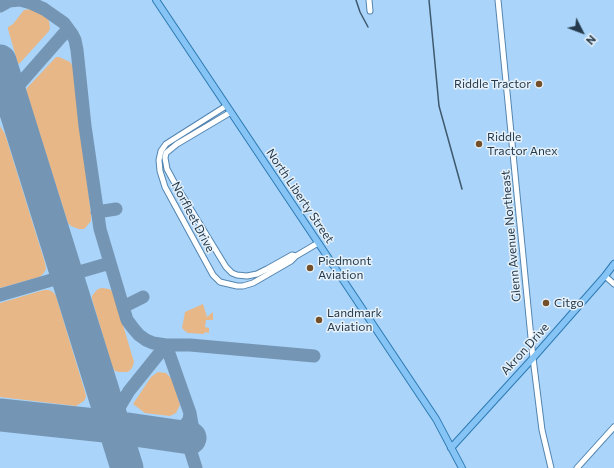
<!DOCTYPE html>
<style>
body{margin:0}
#map{position:relative;width:614px;height:468px;overflow:hidden;background:#aad4f9;font-family:Commissioner,sans-serif}
canvas{display:block}
.north{position:absolute;left:562px;top:12px;width:40px;height:40px;-webkit-text-stroke:3px #e6f1fa;paint-order:stroke;rotate:132deg;font-size:11px;font-weight:700;line-height:16px;text-align:center;color:#24394b}
.north::after{content:'';display:block;margin:auto;width:14px;height:18px;background:#24394b;clip-path:polygon(50% 0,100% 100%,50% 72%,0 100%)}
</style>
<div id="map">
<canvas width="614" height="468"></canvas>
<div class="north">N</div>
</div>
<script>
const ctx = document.querySelector('canvas').getContext('2d');
ctx.lineJoin = 'round';
function paint(path, color) { ctx.fillStyle = color; ctx.fill(path, 'evenodd'); }
const toPath = rows => new Path2D(rows.map(r => 'M' + r).join(''));
function strokePath(path, color, width, dash) { ctx.strokeStyle = color; ctx.lineWidth = width; ctx.lineCap = dash ? 'butt' : 'round'; ctx.setLineDash(dash || []); ctx.stroke(path); }
function label(font, color, halo, rows, align = 'center') {
  ctx.font = font + ' Commissioner,sans-serif'; ctx.lineWidth = 3; ctx.setLineDash([]); ctx.textBaseline = 'middle'; ctx.strokeStyle = halo; ctx.fillStyle = color; for (const [text, x, y, turn = 0] of rows) {
    ctx.save(); ctx.translate(x, y); ctx.rotate((+turn || 0) * Math.PI / 180); ctx.textAlign = isNaN(turn) ? turn : align; if (halo) ctx.strokeText(text, 0, 0); ctx.fillText(text, 0, 0); ctx.restore();
  }
}
const green = toPath([
 [31,9,46,17,49,21,50,28,49,31,20,63,18,64,8,29,8,27,13,24,24,10],
 [56,57,59,57,70,62,73,67,74,71,91,215,91,221,86,227,84,229,79,229,71,226,68,223,26,91,27,88],
 [0,126,5,134,45,263,46,269,43,274,39,277,0,288],
 [102,288,109,289,112,291,114,295,134,362,132,368,128,372,119,372,115,371,112,366,92,299,92,296,95,292,98,289],
 [44,290,49,290,53,292,56,296,85,392,86,397,84,401,76,406,0,397,0,303],
 [203,304,207,317,213,312,213,320,206,320,205,327,209,328,209,333,205,332,204,334,188,333,185,331,182,328,185,312],
 [158,372,166,373,172,379,180,405,176,413,170,416,145,413,133,404,151,377]
]);
const taxiway = toPath([
 [0,6,9,1,20,0,31,3,44,9,64,23,72,34,75,40,77,50,85,126,100,229,127,320,133,328,139,335,146,340,153,343,166,345,190,413,192,424,189,446,196,468],
 [10,95,68,29],
 [0,109,13,105],
 [97,212,116,209],
 [0,295,110,263],
 [123,307,143,297],
 [74,423,96,419,110,413,120,402],
 [114,427,117,411,129,391,166,345,190,345,314,356],
 [166,435,178,430,185,425,189,420,190,413]
]);
const runway = toPath([
 [0,61,127,468],
 [0,415,114,427,190,438]
]);
const minor = toPath([
 [369,0,370,11],
 [498,0,533,358,542,430,551,468],
 [226,106,166,144,161,151,159,160,160,171,165,187,213,275,220,282,237,286,243,286,253,283,291,261,296,256,318,243],
 [231,112,177,144,166,153,165,158,167,169,173,180,226,267,232,273,237,275,247,276,257,274,267,269,292,255,296,256],
 [605,276,614,284],
 [577,468,614,427]
]);
const major = toPath([
 [156,0,436,419,462,468],
 [451,448,533,358,605,276,614,264]
]);
const rail = toPath([
 [356,0,360,12,368,27],
 [429,0,439,106,462,189]
]);
const markers = [
 [539,84,4,"#74502a"],
 [479,144,4,"#74502a"],
 [310,268,4,"#74502a"],
 [546,303,4,"#74502a"],
 [319,320,4,"#74502a"]
];
const poiNames = [
 ["Riddle Tractor",531,84,"right"],
 ["Riddle",487,137],
 ["Tractor Anex",487,151],
 ["Piedmont",318,261],
 ["Aviation",318,275],
 ["Citgo",554,303],
 ["Landmark",327,313],
 ["Aviation",327,327]
];
const streetNames = [
 ["North Liberty Street",300,196,56],
 ["Norfleet Drive",193,217,62],
 ["Glenn Avenue Northeast",511,236,-95],
 ["Akron Drive",525,349,-48]
];
paint(green, '#e7b787');
strokePath(taxiway, '#7496b4', 13);
strokePath(runway, '#7496b4', 33);
strokePath(minor, '#5385b0', 7);
strokePath(major, '#2e7ab4', 8);
strokePath(minor, '#fff', 5);
strokePath(major, '#85c4f4', 6);
strokePath(rail, '#3f596f', 1.5);
for (const [x, y, r, color] of markers) { const dot = new Path2D(); dot.arc(x, y, r, 0, 2 * Math.PI); ctx.fillStyle = color; ctx.fill(dot); strokePath(dot, '#e6f1fa', 1.5); }
label('12px', '#24394b', '#e6f1fa', poiNames, 'left');
label('12px', '#24394b', '#e6f1fa', streetNames);
</script>
